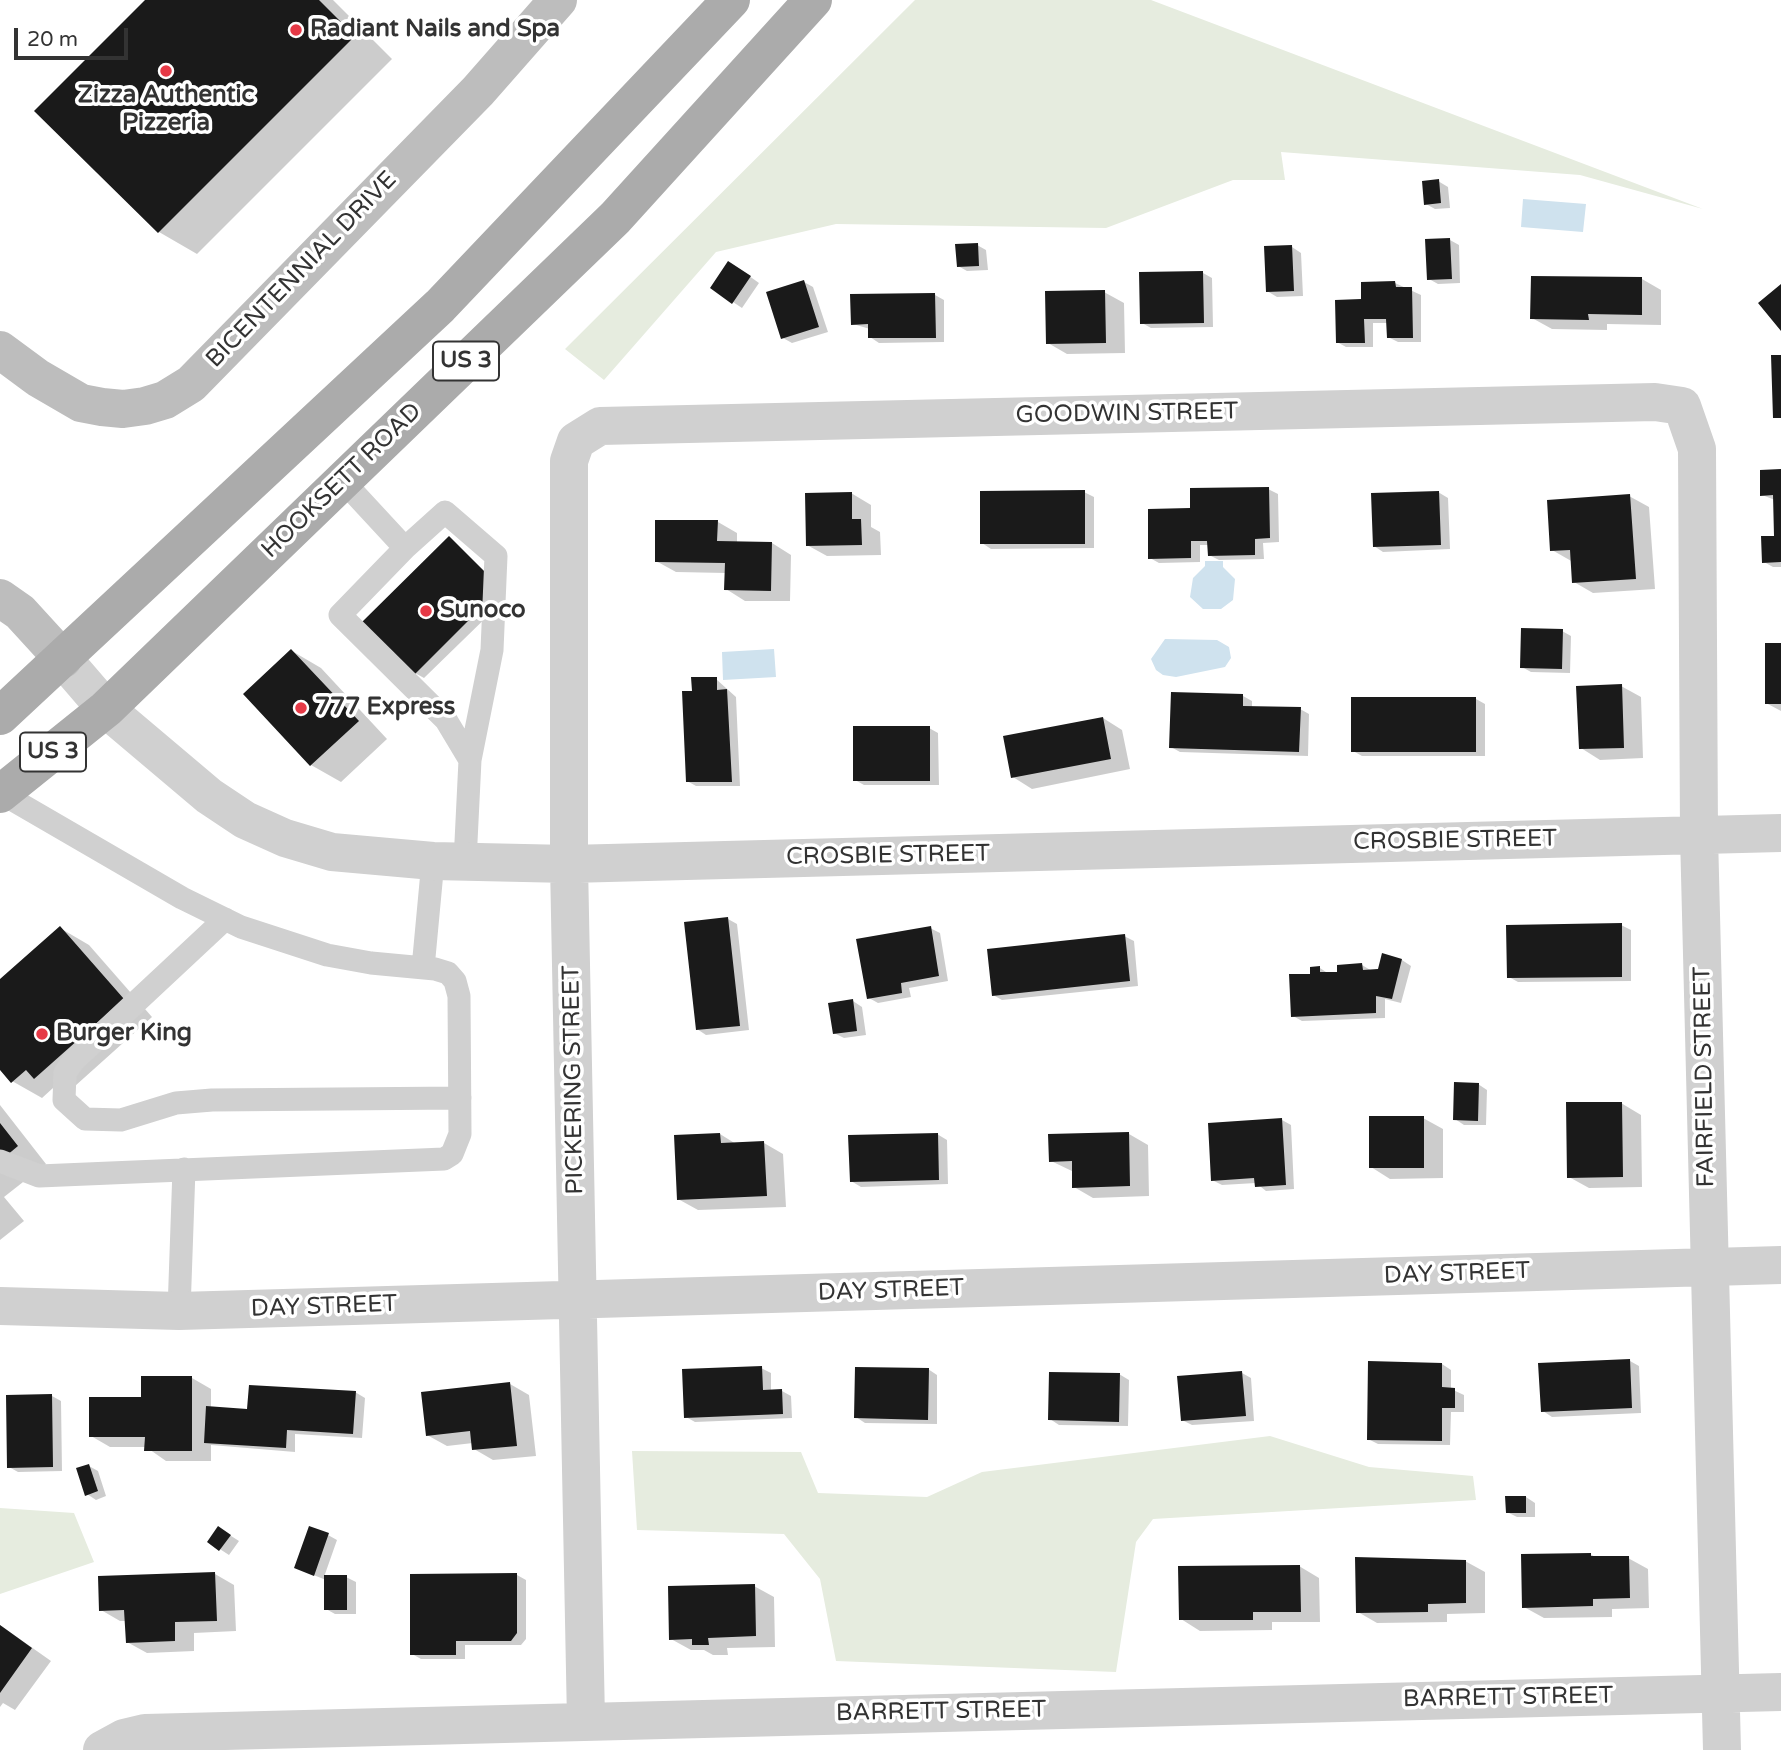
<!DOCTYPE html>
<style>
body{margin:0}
#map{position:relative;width:1781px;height:1750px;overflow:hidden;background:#fff;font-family:"Varela Round",sans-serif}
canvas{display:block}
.scale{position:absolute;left:14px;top:28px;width:114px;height:32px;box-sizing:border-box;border:4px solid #333;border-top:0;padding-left:9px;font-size:21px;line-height:24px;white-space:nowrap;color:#333;-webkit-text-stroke:5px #fff;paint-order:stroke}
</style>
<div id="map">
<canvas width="1781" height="1750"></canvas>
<div class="scale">20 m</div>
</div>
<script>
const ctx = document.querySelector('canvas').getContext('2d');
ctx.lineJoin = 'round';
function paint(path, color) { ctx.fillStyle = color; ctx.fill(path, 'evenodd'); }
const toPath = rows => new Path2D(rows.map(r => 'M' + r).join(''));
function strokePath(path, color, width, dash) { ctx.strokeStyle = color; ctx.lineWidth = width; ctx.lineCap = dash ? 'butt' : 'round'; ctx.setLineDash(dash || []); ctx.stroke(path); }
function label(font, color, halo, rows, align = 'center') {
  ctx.font = font + ' "Varela Round",sans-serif'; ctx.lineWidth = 7; ctx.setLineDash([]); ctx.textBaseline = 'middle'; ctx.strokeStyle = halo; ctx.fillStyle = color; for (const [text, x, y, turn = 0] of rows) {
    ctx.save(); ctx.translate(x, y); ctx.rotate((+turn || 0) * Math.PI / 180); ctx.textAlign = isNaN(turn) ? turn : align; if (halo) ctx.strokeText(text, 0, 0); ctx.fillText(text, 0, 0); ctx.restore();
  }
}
const green = toPath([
 [915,0,1151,0,1703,209,1580,175,1281,152,1285,180,1233,180,1106,228,836,224,716,252,604,380,565,349],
 [1270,1436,1369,1467,1473,1476,1476,1500,1153,1519,1136,1542,1116,1672,836,1661,820,1579,784,1534,637,1530,632,1451,801,1452,818,1493,927,1497,982,1472],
 [0,1508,74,1513,94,1562,0,1594]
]);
const water = toPath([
 [1523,199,1586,204,1583,232,1521,227],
 [1205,561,1223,561,1223,567,1235,579,1233,600,1221,609,1203,609,1190,597,1193,578,1205,566],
 [1165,639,1217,640,1229,647,1231,658,1225,667,1176,677,1163,675,1156,670,1151,659],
 [774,649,776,677,723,680,722,652]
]);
const shadow = toPath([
 [148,0,333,0,392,59,197,254,159,232],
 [1438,181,1448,187,1450,208,1435,209,1426,204],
 [1450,240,1459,245,1460,283,1438,284,1429,279],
 [977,245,986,250,988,270,967,271,958,266],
 [1292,247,1301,253,1303,296,1277,297,1267,291],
 [738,268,759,283,742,308,733,302],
 [1203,273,1212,278,1213,327,1151,328,1142,323],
 [1642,279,1661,290,1661,325,1607,324,1607,330,1552,329,1532,318],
 [804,282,813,287,828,332,792,343,783,338],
 [1395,283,1421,295,1421,342,1398,342,1388,337,1388,323,1373,323,1373,347,1346,347,1337,342,1363,301],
 [1104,292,1124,303,1125,353,1067,354,1048,343],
 [935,295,944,300,944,342,879,343,870,337,870,329,853,324],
 [1781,471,1781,567,1773,567,1764,562,1776,537,1775,500,1762,495],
 [1268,489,1278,494,1279,542,1263,543,1264,559,1219,560,1209,555,1209,545,1200,545,1200,562,1159,563,1150,558,1192,510],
 [1084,492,1094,497,1094,548,991,549,982,543],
 [1438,492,1448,498,1450,549,1383,552,1374,546],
 [851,493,871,505,871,527,880,532,881,555,827,556,807,545],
 [1629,496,1649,507,1655,589,1593,593,1574,582,1573,562,1552,550],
 [718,522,737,533,737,543,772,543,791,555,790,601,745,601,726,589,726,573,676,572,656,561],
 [449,538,499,585,499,605,424,678,415,673],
 [1562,631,1571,636,1570,673,1531,672,1522,667],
 [1781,645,1781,711,1766,703],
 [292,651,321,668,387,739,341,782,311,765,245,694],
 [716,679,736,697,740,786,696,786,687,781,694,693],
 [1621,686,1641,697,1643,758,1600,760,1581,748],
 [1243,696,1252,701,1252,708,1300,709,1309,714,1308,756,1180,752,1171,747],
 [1353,699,1476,699,1485,704,1485,756,1362,756,1353,751],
 [1103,718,1122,730,1130,769,1032,789,1013,777],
 [929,728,938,733,939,785,864,785,855,780],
 [728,919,737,924,749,1030,706,1035,697,1029],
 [1621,925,1631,930,1631,981,1518,982,1509,977],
 [60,928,89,945,152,1017,65,1095,53,1088,42,1098,12,1081,0,1067,0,981],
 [930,928,940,933,948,981,909,988,911,997,878,1003,869,998],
 [1124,936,1134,941,1138,986,1002,1000,993,995],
 [1402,960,1411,966,1401,1003,1385,999,1385,1018,1302,1021,1293,1016,1312,975,1320,968,1329,974,1339,973,1362,965,1372,971],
 [853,1001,862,1007,866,1035,844,1038,834,1033],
 [1478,1084,1487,1090,1486,1125,1464,1125,1455,1119],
 [1621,1103,1641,1115,1642,1187,1589,1188,1569,1177],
 [0,1105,46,1164,4,1197,24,1221,0,1240],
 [1423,1118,1443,1129,1443,1178,1390,1179,1371,1167],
 [1282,1120,1291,1125,1294,1189,1266,1191,1256,1183,1222,1185,1212,1180],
 [720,1134,736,1144,764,1143,783,1154,786,1207,698,1210,678,1199],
 [937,1134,947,1140,948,1184,861,1187,851,1181],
 [1129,1134,1148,1145,1149,1196,1093,1198,1074,1187,1074,1172,1051,1161],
 [1630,1361,1639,1366,1641,1413,1552,1417,1543,1411],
 [1442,1364,1451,1370,1451,1389,1464,1395,1464,1412,1451,1412,1450,1445,1378,1444,1368,1439],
 [761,1368,771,1373,771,1391,782,1391,791,1396,792,1418,695,1422,686,1417],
 [928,1369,937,1375,937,1424,865,1423,856,1417],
 [1242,1373,1251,1378,1254,1421,1192,1425,1182,1420],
 [1119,1374,1129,1380,1128,1426,1059,1425,1050,1419],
 [192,1378,211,1389,211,1408,249,1410,355,1392,365,1398,362,1438,295,1434,295,1452,211,1445,211,1461,166,1461,146,1447,110,1447,91,1436,143,1399],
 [510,1384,529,1395,536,1456,493,1460,474,1449,473,1443,447,1446,427,1435],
 [52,1396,61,1401,62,1471,18,1472,9,1467],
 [89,1466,98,1471,106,1496,96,1500,87,1494],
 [1526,1497,1535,1503,1535,1517,1517,1517,1507,1512],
 [228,1534,239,1541,229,1555,209,1542],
 [328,1535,337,1540,324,1577,346,1577,356,1582,356,1614,335,1614,326,1609,326,1580,296,1568],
 [1590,1554,1597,1558,1628,1558,1648,1569,1649,1608,1612,1609,1612,1617,1544,1618,1524,1607],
 [1465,1561,1485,1572,1485,1613,1447,1614,1447,1622,1377,1623,1358,1612],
 [1299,1566,1319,1578,1320,1622,1272,1622,1272,1630,1200,1631,1181,1619],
 [215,1574,234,1585,236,1631,194,1633,194,1651,147,1653,127,1642,126,1621,120,1621,101,1610],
 [517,1575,526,1580,526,1639,521,1645,465,1645,465,1659,421,1659,412,1654],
 [754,1586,774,1597,775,1647,727,1648,728,1655,713,1655,704,1650,691,1650,671,1639],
 [0,1625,51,1661,15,1710,3,1703,0,1707]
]);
const building = toPath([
 [145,0,319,0,355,36,158,233,34,111],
 [1439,179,1441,203,1424,205,1422,181],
 [1450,238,1452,279,1427,280,1425,239],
 [978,243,979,266,957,267,955,244],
 [1292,245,1294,291,1266,292,1264,246],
 [728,261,751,276,732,304,710,288],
 [1203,271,1204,323,1140,324,1139,272],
 [1531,276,1642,277,1642,315,1588,314,1589,320,1530,319],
 [804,280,819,327,781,339,766,292],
 [1395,281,1396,287,1412,287,1413,338,1387,338,1386,319,1364,319,1365,343,1336,343,1335,300,1361,299,1361,282],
 [1781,284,1781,331,1758,303],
 [1105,290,1106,343,1046,344,1045,291],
 [935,293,936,338,868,338,868,324,851,325,850,294],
 [1771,355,1781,355,1781,418,1773,418],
 [1781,469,1781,562,1762,563,1761,536,1774,536,1773,495,1760,496,1760,470],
 [1269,487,1270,538,1255,539,1255,555,1208,556,1207,541,1191,541,1191,558,1148,559,1148,509,1190,508,1190,488],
 [1085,490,1085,544,980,544,980,491],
 [1439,491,1441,545,1373,547,1371,493],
 [852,492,852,519,861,519,862,545,806,546,805,493],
 [1630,494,1636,579,1572,583,1570,550,1550,551,1547,500],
 [655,520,718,520,717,541,772,542,771,591,724,590,725,563,655,562],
 [449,536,491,578,490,599,414,675,362,622],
 [1521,628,1563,629,1562,669,1520,668],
 [1765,643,1781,643,1781,704,1765,704],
 [291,649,359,721,310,766,243,694],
 [691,677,717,677,717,690,727,689,732,782,686,782,682,691,692,691],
 [1622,684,1624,748,1579,749,1576,686],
 [1171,692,1243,694,1243,706,1301,707,1299,752,1169,748],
 [1351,697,1476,697,1476,752,1351,752],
 [1103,717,1111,759,1011,778,1003,736],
 [853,726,930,726,930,781,853,781],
 [728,917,740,1026,696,1030,684,922],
 [1622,923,1622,977,1507,978,1506,925],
 [60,926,124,999,34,1079,26,1070,11,1083,0,1070,0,979],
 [931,926,939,976,901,983,902,993,867,999,856,939],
 [1125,934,1130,981,992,996,987,949],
 [1382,953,1402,959,1392,999,1376,996,1376,1013,1291,1017,1289,974,1310,974,1310,967,1320,966,1320,972,1337,972,1337,965,1362,963,1363,970,1378,969],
 [853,999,857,1031,833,1034,828,1003],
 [1454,1082,1479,1083,1478,1121,1453,1120],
 [1566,1102,1622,1102,1623,1177,1567,1178],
 [1369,1116,1424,1116,1424,1168,1369,1168],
 [1282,1118,1286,1185,1255,1187,1254,1178,1211,1181,1208,1123],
 [0,1123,18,1146,0,1161],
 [1129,1132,1130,1186,1072,1188,1072,1161,1049,1162,1048,1134],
 [720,1133,721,1143,764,1141,767,1196,677,1200,674,1135],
 [938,1133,939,1180,850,1182,848,1135],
 [1630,1359,1632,1408,1541,1412,1538,1363],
 [1368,1361,1442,1363,1442,1387,1455,1388,1455,1408,1442,1408,1442,1441,1367,1440],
 [762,1366,763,1390,782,1389,783,1414,684,1418,682,1369],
 [855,1367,929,1368,928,1420,854,1418],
 [1242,1371,1246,1416,1181,1421,1177,1376],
 [1049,1372,1120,1373,1119,1422,1048,1420],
 [141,1376,192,1376,192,1451,144,1451,145,1437,89,1437,89,1397,141,1397],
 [510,1382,517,1446,472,1450,470,1431,426,1436,421,1392],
 [249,1385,356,1391,353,1434,287,1430,286,1448,204,1443,206,1406,247,1409],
 [52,1394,53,1467,7,1468,6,1395],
 [89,1464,98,1491,85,1496,76,1468],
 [1505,1496,1526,1496,1526,1513,1506,1513],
 [218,1526,231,1535,219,1551,207,1542],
 [309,1526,329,1533,314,1576,294,1568],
 [1591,1553,1591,1556,1629,1556,1630,1598,1593,1599,1593,1606,1522,1608,1521,1554],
 [1355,1557,1466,1560,1466,1603,1428,1604,1428,1612,1356,1613],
 [1300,1565,1301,1612,1253,1612,1253,1620,1179,1620,1178,1566],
 [215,1572,217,1621,175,1622,175,1641,126,1643,124,1610,99,1611,98,1576],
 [517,1573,517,1633,511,1641,456,1641,456,1655,410,1655,410,1574],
 [324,1575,347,1575,347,1610,324,1610],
 [755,1584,756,1636,708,1638,709,1645,692,1645,692,1639,669,1640,668,1586],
 [0,1625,32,1648,0,1693]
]);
const lane = toPath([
 [343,481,405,548,340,615,446,720,470,760,465,862],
 [405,548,445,512,496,556,492,650,470,760],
 [225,919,74,1060,65,1073,64,1100,85,1119,121,1120,176,1103,212,1100,460,1098],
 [423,968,433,861],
 [0,1161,39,1176,444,1159,452,1154,460,1134,459,996,455,981,448,973,435,969,371,963,327,955,241,927,182,898,1,793],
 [179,1311,184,1169]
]);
const street = toPath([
 [63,659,106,709,209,796,245,820,285,838,332,852,433,861,569,864,1781,833],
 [0,1306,179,1311,1781,1265],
 [586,1721,569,864,569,461,576,441,600,426,1655,402,1682,406,1697,449,1699,835,1722,1750],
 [102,1750,124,1738,145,1733,1781,1692]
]);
const secondary = toPath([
 [0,350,38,378,81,403,102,407,123,409,145,406,165,400,191,384,478,91,558,0],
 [0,598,20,612,63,659]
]);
const primary = toPath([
 [0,716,440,306,731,0],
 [0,794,106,709,615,218,813,0]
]);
const markers = [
 [296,30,7,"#e63946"],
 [166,71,7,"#e63946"],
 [426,611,7,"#e63946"],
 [301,708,7,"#e63946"],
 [42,1034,7,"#e63946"]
];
const shields = [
 [466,361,66],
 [53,752,66]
];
const shieldNames = [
 ["US 3",466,361],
 ["US 3",53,752]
];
const poiNames = [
 ["Radiant Nails and Spa",310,30],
 ["Zizza Authentic",166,96,"center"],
 ["Pizzeria",166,124,"center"],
 ["Sunoco",440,611],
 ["777 Express",315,708],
 ["Burger King",56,1034]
];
const streetNames = [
 ["BICENTENNIAL DRIVE",302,270,-46],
 ["GOODWIN STREET",1127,414,-1],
 ["HOOKSETT ROAD",342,481,-44],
 ["CROSBIE STREET",1455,841,-1],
 ["CROSBIE STREET",888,856,-1],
 ["FAIRFIELD STREET",1705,1077,-91],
 ["PICKERING STREET",574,1080,-91],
 ["DAY STREET",1457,1274,-2],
 ["DAY STREET",891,1291,-2],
 ["DAY STREET",324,1307,-2],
 ["BARRETT STREET",1508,1698,-1],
 ["BARRETT STREET",941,1712,-1]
];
paint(green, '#e6ecdf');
paint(water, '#cfe2ee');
paint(shadow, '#0003');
paint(building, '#1a1a1a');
strokePath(lane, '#d0d0d0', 23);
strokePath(street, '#d0d0d0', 38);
strokePath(secondary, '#bdbdbd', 38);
strokePath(primary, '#ababab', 38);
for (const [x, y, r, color] of markers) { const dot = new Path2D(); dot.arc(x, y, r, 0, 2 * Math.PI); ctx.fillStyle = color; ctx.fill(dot); strokePath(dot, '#fff', 2.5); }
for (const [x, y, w] of shields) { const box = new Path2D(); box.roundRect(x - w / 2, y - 19.5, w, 39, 5); ctx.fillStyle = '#fff'; ctx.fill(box); strokePath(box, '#333', 2); }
label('bold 23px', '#333', null, shieldNames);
label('bold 24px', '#333', '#fff', poiNames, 'left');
label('24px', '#333', '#fff', streetNames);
</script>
